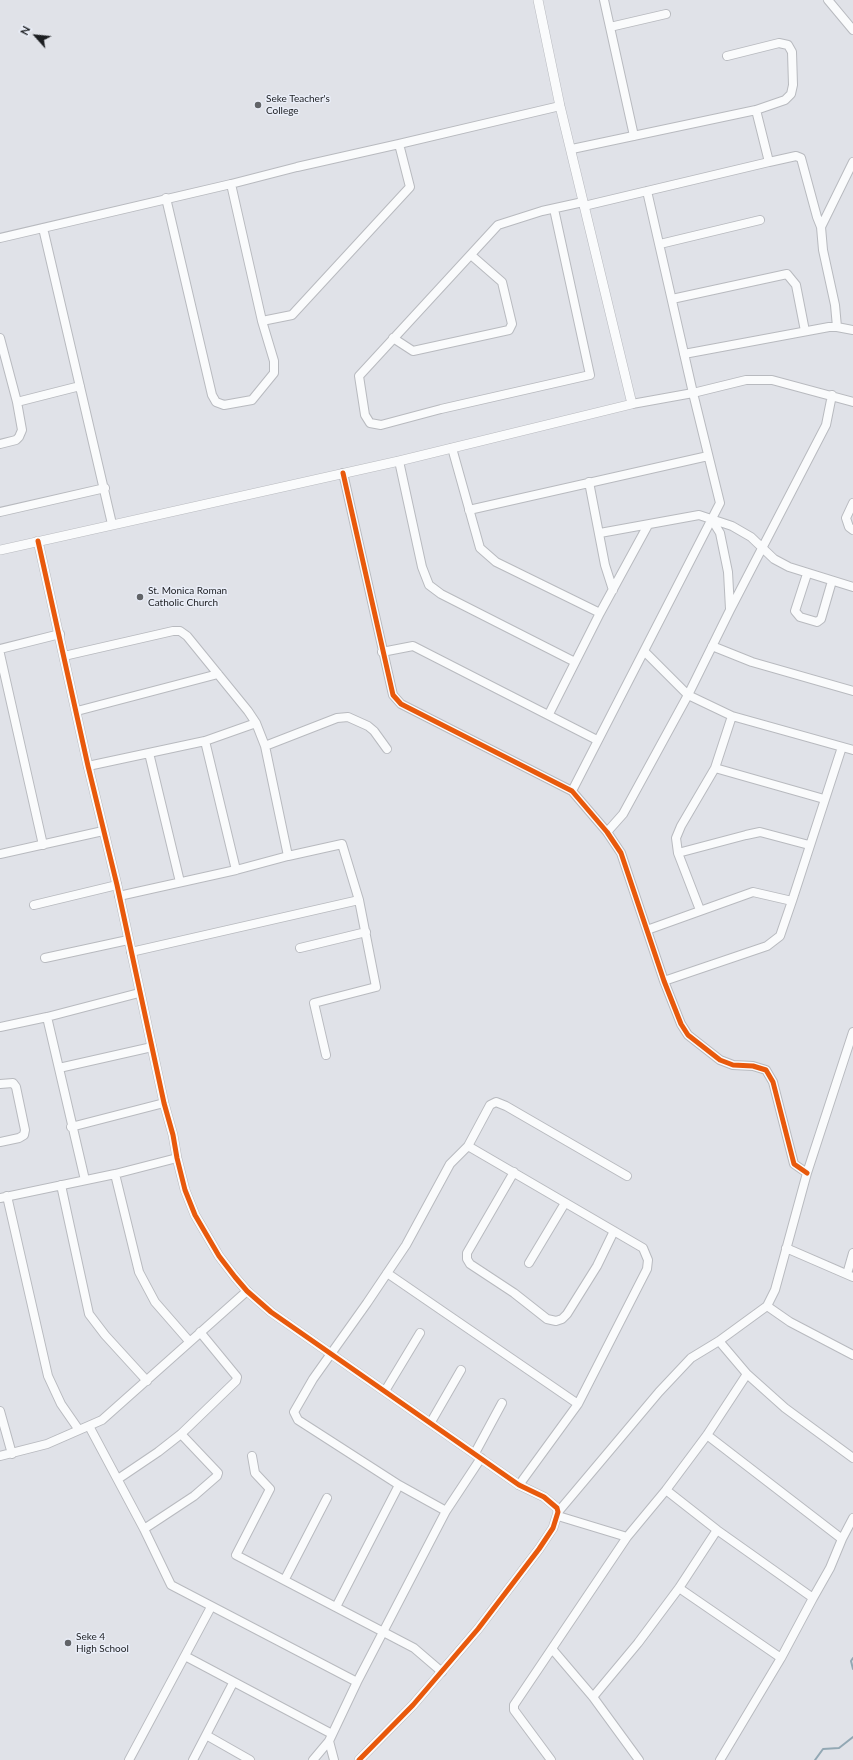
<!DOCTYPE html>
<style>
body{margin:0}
#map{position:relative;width:853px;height:1760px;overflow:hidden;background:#e0e2e8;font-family:Lato,sans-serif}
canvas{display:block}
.north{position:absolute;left:16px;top:16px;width:40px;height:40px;-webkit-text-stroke:3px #eaeef8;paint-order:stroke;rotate:297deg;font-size:11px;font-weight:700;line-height:16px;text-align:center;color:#1c1e21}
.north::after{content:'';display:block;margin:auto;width:14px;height:18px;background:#1c1e21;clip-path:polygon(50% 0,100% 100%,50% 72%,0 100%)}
</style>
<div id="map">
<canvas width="853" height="1760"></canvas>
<div class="north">N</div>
</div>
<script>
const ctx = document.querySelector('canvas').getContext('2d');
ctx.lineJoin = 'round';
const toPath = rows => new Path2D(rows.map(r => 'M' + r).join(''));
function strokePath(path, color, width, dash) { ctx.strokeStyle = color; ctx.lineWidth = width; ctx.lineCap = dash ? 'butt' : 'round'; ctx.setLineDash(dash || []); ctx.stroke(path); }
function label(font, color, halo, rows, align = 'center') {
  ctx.font = font + ' Lato,sans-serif'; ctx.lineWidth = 3; ctx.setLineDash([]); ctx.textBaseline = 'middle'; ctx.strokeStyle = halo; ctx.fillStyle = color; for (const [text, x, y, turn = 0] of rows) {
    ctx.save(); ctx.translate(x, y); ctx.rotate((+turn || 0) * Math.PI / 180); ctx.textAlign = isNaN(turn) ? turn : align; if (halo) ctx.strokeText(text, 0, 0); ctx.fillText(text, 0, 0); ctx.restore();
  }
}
const stream = toPath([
 [853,1658,851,1661,853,1669],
 [815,1760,823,1749,839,1748,853,1737]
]);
const minor = toPath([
 [604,0,634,136],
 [828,0,853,30],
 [610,27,666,14],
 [572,149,756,110,785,100,791,94,793,85,792,52,788,45,779,43,727,56],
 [769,162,796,156,801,158,817,217,821,227],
 [166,198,212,395,216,402,224,405,252,400,274,373,274,361,262,321,231,184],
 [584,206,769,162,756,110],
 [554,209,590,375,441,409,381,425,370,423,365,415,359,376,498,225,542,211,583,202],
 [43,228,112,524],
 [0,238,231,184,297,167,399,144,560,106],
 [660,244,760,220],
 [672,299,787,274,796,285,805,331],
 [262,321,292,315,410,187,399,144],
 [837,327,835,305,823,250,821,227,853,162],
 [0,338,17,402,22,430,19,437,16,440,0,444],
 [393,338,413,351,509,330,512,324,502,282,471,255],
 [684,354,829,327,837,327,853,330],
 [17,402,80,386],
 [632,404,693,393,746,380,772,380,853,402],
 [452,448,480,548,496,562,600,613],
 [399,461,422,567,429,585,441,594,575,662],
 [343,473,393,695,401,704,572,791,607,832,621,853,664,981,681,1024,688,1035,720,1060,733,1065,753,1066,766,1070,773,1082,794,1164,807,1173],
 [589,482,605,565,613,590],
 [853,503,846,518,849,527,853,530],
 [469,510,708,456],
 [0,512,105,488],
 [712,520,720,533,728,572,730,609],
 [600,533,699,515,732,526,751,537,774,559,789,567,853,587],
 [807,574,795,611,800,617,817,622,821,619,832,581],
 [712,646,752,662,853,691],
 [0,649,60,634],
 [644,651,688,695,732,716,853,750],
 [382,652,413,646,597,740],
 [0,654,43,845],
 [64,656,173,631,180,631,187,636,248,711,256,723,265,746,288,856],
 [77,711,218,674],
 [549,714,600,613,648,525],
 [205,741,236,870],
 [265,746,337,718,348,717,368,726,374,731,387,749],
 [149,753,180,882],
 [88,766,205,741,256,723],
 [715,768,824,799],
 [572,791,720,503,693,393,647,191],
 [607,832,623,814,688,695,730,610,826,425,832,395],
 [678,853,746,835,760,832,809,845],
 [0,854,103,831],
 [119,896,236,870,288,856,342,844,359,900,131,952],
 [792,901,842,747],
 [34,905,117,885],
 [700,910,678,853,676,838,681,826,715,768,732,716],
 [647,930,753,892,792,901,780,936,767,946,664,981],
 [300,948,366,932],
 [45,958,128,940],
 [47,1017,85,1180],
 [0,1027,47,1017,139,993],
 [326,1055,314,1003,376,987,359,900],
 [59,1068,152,1047],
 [0,1084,13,1083,16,1087,25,1130,24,1135,19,1138,0,1142],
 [71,1127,164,1103],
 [468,1146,490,1105,496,1102,506,1106,627,1176],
 [514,1172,467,1253,467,1259,470,1264,514,1293,547,1319,556,1321,562,1319,567,1314,597,1266,614,1231],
 [115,1174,139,1272,155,1302,189,1341],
 [61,1185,89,1314,105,1335,147,1381],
 [7,1196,48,1376,61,1404,79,1430],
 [0,1198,115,1174,177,1158],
 [786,1248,853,1277],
 [529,1263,565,1203],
 [387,1273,578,1404],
 [847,1274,853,1253],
 [767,1306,790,1322,853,1355],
 [747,1374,785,1408,853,1458],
 [385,1391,420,1333],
 [0,1411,12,1454],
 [431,1422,461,1370],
 [89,1426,144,1529,171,1585,357,1682],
 [707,1435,842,1539,853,1518],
 [475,1453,502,1403],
 [0,1456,47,1444,102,1420,247,1291],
 [252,1456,255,1473,270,1489,236,1555,414,1648,442,1672],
 [118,1479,158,1452,181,1434,236,1381,237,1377,200,1332],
 [446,1511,399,1485,298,1420,294,1412,313,1379,367,1303,406,1245,450,1164,468,1146,643,1248,648,1260,647,1269,578,1404,519,1485],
 [558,1512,659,1392,691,1358,719,1341,767,1306,775,1290,807,1173,853,1032],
 [558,1516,627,1537],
 [144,1529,194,1496,217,1476,218,1473,181,1434],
 [717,1530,813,1598,830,1568,842,1539],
 [285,1579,327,1498],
 [679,1588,781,1658],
 [336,1607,399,1485],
 [553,1650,593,1697,639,1760],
 [185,1656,332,1734],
 [593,1697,638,1643,679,1588,717,1530,666,1490],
 [206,1735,250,1760],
 [329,1741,334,1760],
 [129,1760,211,1607],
 [193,1760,233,1683],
 [313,1760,329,1741,357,1682,446,1511,481,1458],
 [551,1760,514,1710,514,1705,627,1537,666,1490,707,1435,747,1374,719,1341],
 [720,1760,781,1658,813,1598]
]);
const tertiary = toPath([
 [38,541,88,766,117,885,164,1103,173,1135,177,1158,185,1190,195,1215,219,1256,235,1277,247,1291,271,1312,519,1485,544,1497,557,1508,558,1512,553,1528,539,1549,478,1629,413,1705,359,1760],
 [0,550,399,461,632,404,560,106,538,0]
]);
const cycleway = toPath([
 [343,473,393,695,401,704,572,791,607,832,621,853,664,981,681,1024,688,1035,720,1060,733,1065,753,1066,766,1070,773,1082,794,1164,807,1173],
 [38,541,88,766,117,885,164,1103,173,1135,177,1158,185,1190,195,1215,219,1256,235,1277,247,1291,271,1312,519,1485,544,1497,557,1508,558,1512,553,1528,539,1549,478,1629,413,1705,359,1760]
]);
const markers = [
 [258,105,4,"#616367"],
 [140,597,4,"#616367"],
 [68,1643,4,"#616367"]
];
const poiNames = [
 ["Seke Teacher's",266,99],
 ["College",266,111],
 ["St. Monica Roman",148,591],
 ["Catholic Church",148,603],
 ["Seke 4",76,1637],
 ["High School",76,1649]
];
strokePath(stream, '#92a8b4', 2);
strokePath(minor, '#b8babf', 10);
strokePath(tertiary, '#b8babf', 10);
strokePath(minor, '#fafbfc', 8);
strokePath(tertiary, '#fafbfc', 9);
strokePath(cycleway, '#e8590c', 5);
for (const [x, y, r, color] of markers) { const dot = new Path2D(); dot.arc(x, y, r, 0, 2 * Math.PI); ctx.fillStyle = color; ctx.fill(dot); strokePath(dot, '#eaeef8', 1.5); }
label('10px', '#1c1e21', '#eaeef8', poiNames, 'left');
</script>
